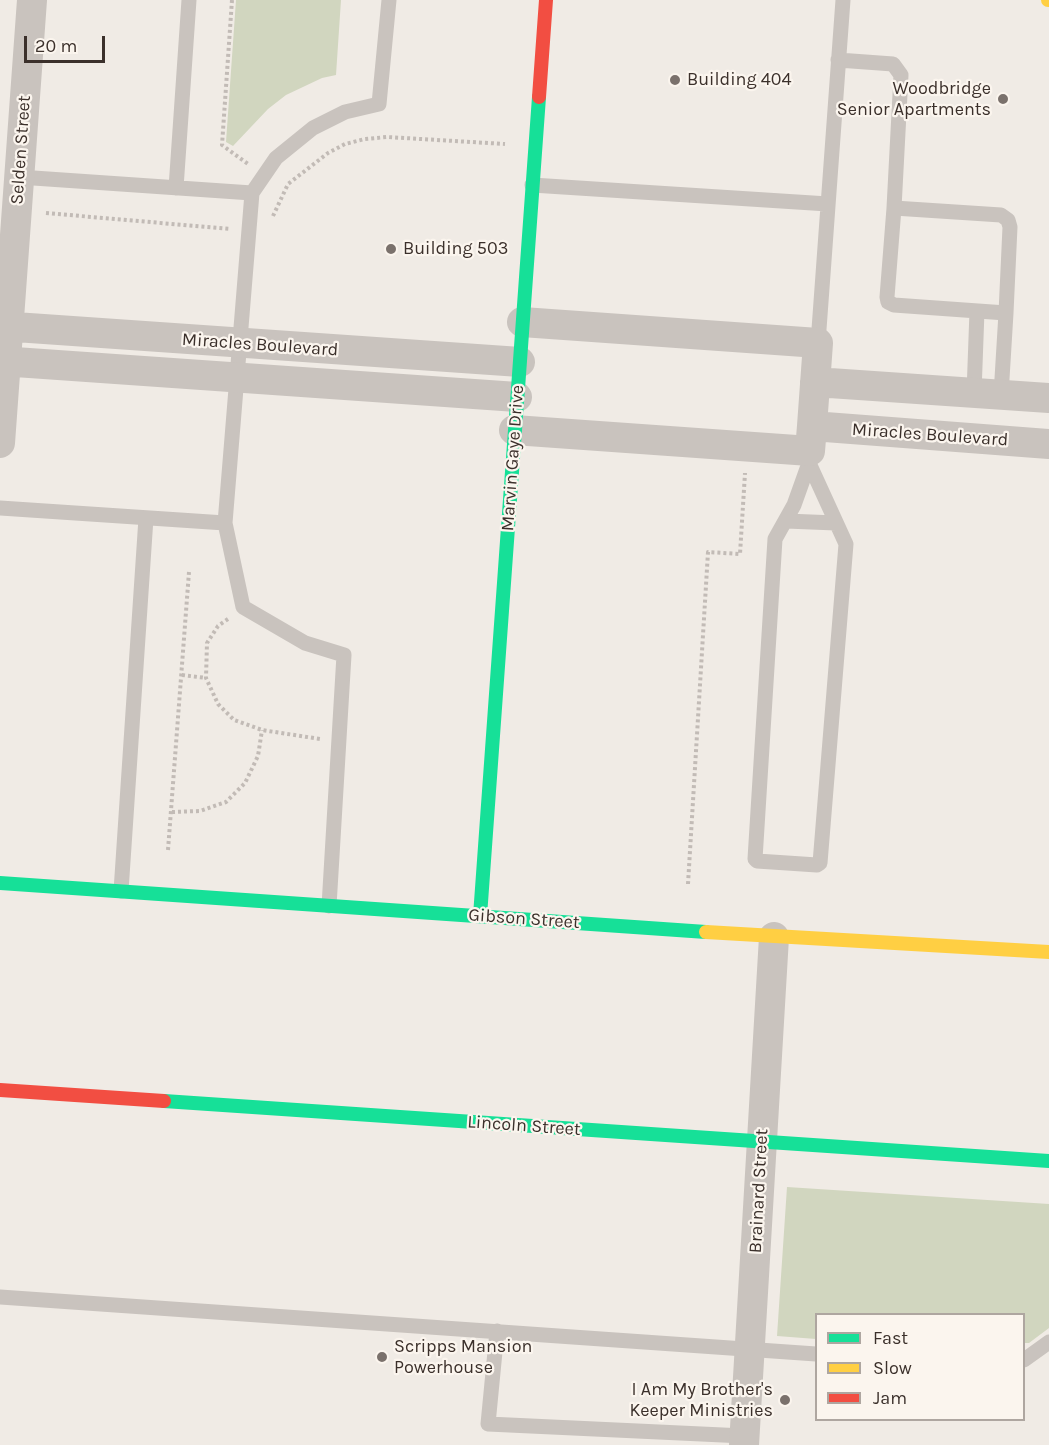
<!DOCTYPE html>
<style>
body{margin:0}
#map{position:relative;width:1049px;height:1445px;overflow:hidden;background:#f0ebe5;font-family:Karla,sans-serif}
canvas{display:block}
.legend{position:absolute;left:815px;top:1313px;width:210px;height:108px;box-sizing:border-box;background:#fbf5ee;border:2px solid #aea6a0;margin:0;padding:8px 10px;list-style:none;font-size:18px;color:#3b302b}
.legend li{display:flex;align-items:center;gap:12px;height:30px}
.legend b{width:30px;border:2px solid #aea6a0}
.scale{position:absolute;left:24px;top:36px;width:81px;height:27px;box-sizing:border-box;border:3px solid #3b302b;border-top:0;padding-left:8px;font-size:18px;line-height:21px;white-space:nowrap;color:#3b302b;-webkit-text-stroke:4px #fbf5ee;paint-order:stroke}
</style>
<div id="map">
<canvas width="1049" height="1445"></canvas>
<ul class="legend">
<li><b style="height:8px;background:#16e098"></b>Fast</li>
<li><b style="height:8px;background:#ffcf43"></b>Slow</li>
<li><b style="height:8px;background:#f24e42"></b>Jam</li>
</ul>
<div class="scale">20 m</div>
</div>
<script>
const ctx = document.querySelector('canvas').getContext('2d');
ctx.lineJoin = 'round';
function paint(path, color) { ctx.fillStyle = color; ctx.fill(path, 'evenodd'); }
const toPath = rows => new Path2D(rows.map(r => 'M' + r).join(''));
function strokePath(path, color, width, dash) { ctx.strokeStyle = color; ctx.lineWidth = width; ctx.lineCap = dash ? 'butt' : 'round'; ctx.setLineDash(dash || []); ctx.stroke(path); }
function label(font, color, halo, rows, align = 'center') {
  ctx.font = font + ' Karla,sans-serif'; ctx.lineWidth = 4.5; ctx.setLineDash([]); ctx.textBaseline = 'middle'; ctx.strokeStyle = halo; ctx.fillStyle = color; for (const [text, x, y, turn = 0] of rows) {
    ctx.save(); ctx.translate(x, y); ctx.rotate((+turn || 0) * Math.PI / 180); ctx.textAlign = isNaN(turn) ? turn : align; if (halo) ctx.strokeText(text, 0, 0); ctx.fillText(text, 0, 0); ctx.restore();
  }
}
const green = toPath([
 [236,0,341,0,336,75,322,78,286,95,268,109,233,146,226,142],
 [787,1187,1049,1204,1049,1328,1029,1343,1024,1343,1024,1314,816,1314,816,1339,777,1336]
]);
const path = toPath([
 [232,0,222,145,248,164],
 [46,213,230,229],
 [273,216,288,184,328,153,345,144,365,139,387,137,505,144],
 [228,619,218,626,207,643,206,678,218,704,234,720,262,730,320,739],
 [182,675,206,678],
 [172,812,200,811,226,802,245,783,258,756,262,730],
 [168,850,189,572],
 [688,884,708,552,740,554,745,473]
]);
const lane = toPath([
 [838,60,893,64,901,75,894,208],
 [19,177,252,193],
 [532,185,828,204],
 [176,188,189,0],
 [818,343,843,0],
 [974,393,977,311],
 [1001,395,1006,313,1010,227,1008,220,1001,215,894,208,887,297,888,302,894,305,1006,313],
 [809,463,846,544,820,863,817,865,757,861,755,859,775,539,794,505,809,463,810,451],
 [0,508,225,523],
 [786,521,836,523],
 [121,891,146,518],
 [329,906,344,655,305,643,243,607,225,523,252,193,276,158,313,128,345,112,379,104,389,0],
 [0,1297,816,1354],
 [497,1331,488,1424,744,1436],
 [1024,1360,1049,1342]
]);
const street = toPath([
 [0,326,520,362],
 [0,361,517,397],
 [815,382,1049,398],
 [812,426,1049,444],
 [514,430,810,451,812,426,818,343,522,322],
 [0,443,32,0],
 [744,1445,774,937]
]);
const fast = toPath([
 [0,883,706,932],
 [480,916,539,97],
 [164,1101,1049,1161]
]);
const slow = toPath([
 [1048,0,1049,0],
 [706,932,1049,952]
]);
const jam = toPath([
 [539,97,546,0],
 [0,1090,164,1101]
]);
const markers = [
 [675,80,6,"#7a716c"],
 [1003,99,6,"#7a716c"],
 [391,249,6,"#7a716c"],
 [382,1357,6,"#7a716c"],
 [785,1400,6,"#7a716c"]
];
const poiNames = [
 ["Building 404",687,80],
 ["Woodbridge",991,89,"right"],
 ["Senior Apartments",991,110,"right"],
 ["Building 503",403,249],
 ["Scripps Mansion",394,1347],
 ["Powerhouse",394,1368],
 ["I Am My Brother's",773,1390,"right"],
 ["Keeper Ministries",773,1411,"right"]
];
const streetNames = [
 ["Selden Street",21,150,-86],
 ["Miracles Boulevard",260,345,4],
 ["Miracles Boulevard",930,435,4],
 ["Marvin Gaye Drive",513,458,-86],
 ["Gibson Street",524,919,4],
 ["Lincoln Street",524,1126,4],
 ["Brainard Street",759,1191,-87]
];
paint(green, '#d1d6bf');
strokePath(path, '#c2bbb6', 4, [3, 3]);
strokePath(lane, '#c9c3be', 15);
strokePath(street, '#c9c3be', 30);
strokePath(fast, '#16e098', 14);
strokePath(slow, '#ffcf43', 14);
strokePath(jam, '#f24e42', 14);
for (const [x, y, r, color] of markers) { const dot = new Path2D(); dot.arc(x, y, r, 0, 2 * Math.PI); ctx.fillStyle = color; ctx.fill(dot); strokePath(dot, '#fbf5ee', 2); }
label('18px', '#3b302b', '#fbf5ee', poiNames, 'left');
label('18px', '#3b302b', '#fbf5ee', streetNames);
</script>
